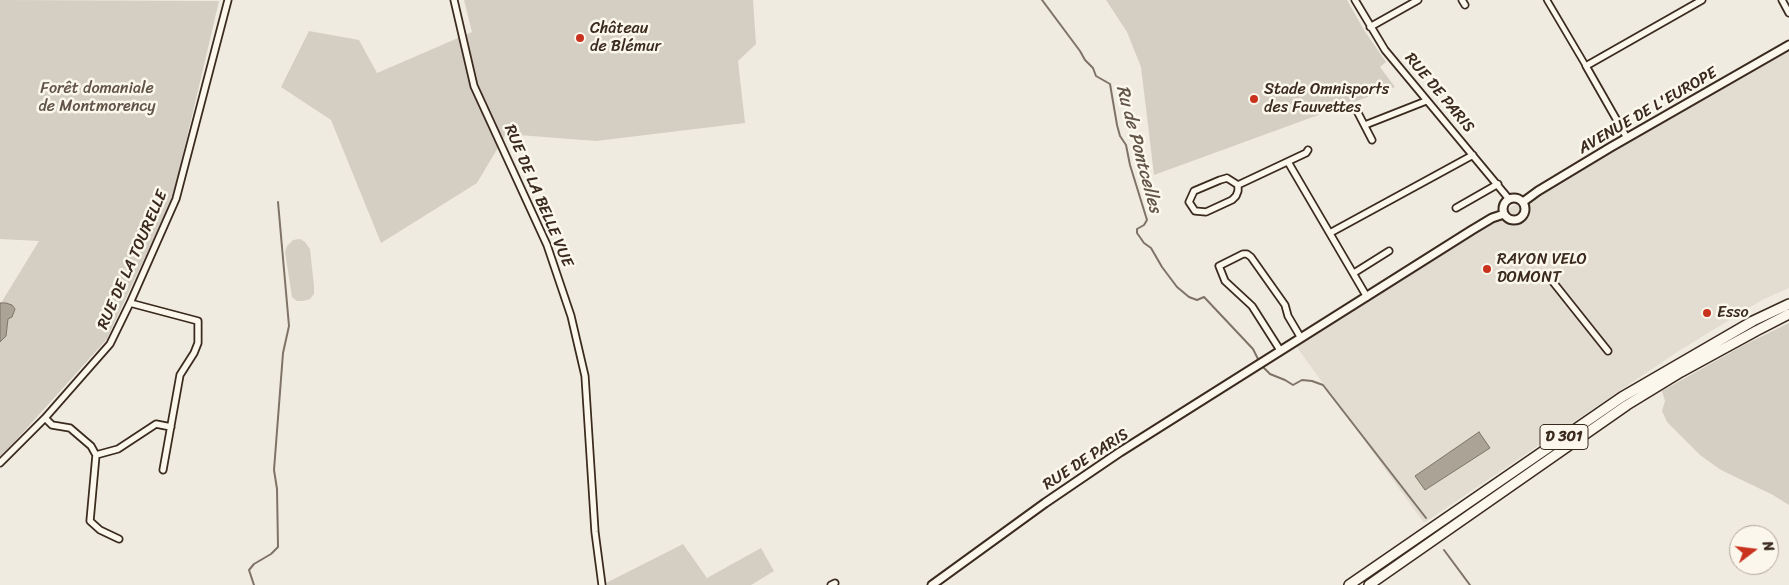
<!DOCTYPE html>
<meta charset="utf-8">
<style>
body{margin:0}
#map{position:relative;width:1789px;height:585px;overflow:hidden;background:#f0ebe0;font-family:Sriracha,sans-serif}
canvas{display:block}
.north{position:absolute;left:1729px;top:525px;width:50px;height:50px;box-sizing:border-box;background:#fbf7ec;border:1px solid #aea59a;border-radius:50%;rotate:75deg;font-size:14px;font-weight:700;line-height:20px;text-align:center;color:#3b2a1e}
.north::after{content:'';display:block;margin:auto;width:18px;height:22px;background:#c8321e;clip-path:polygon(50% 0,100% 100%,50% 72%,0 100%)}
</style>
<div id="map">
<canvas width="1789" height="585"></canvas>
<div class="north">N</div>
</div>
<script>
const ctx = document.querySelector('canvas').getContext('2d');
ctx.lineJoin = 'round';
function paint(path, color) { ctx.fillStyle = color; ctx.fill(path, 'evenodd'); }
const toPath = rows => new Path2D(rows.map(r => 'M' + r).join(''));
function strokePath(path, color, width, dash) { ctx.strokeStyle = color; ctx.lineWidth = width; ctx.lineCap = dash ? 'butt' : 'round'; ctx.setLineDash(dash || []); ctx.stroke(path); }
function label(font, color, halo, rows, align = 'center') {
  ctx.font = font + ' Sriracha,sans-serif'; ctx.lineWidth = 5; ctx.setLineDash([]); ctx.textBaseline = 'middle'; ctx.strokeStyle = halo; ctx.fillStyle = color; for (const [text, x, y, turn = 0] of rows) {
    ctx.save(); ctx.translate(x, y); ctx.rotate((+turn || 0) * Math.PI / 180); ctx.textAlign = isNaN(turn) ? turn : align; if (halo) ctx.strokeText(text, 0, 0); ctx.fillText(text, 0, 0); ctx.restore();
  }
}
const built = toPath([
 [1789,44,1789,288,1762,300,1677,352,1424,523,1296,346,1511,207]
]);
const green = toPath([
 [0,0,219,1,173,197,107,339,0,458,0,342,6,336,8,319,1,303,39,241,0,239],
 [464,0,753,0,756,44,738,61,745,123,596,141,506,134,477,183,381,243,331,120,281,87,309,31,359,40,377,73,472,32],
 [1106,0,1347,0,1364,30,1386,62,1380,67,1395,87,1154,175,1141,67,1127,32],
 [300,239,305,242,310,249,314,286,314,294,310,299,303,301,297,301,292,297,285,252,287,246,293,240],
 [1789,323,1789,505,1773,495,1721,470,1700,455,1667,422,1662,411,1665,401,1662,391,1746,344],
 [683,544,707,578,761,548,774,571,751,585,607,585,606,583]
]);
const water = toPath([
 [0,303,6,303,12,305,15,309,12,317,8,319,6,336,0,342,0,303],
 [1479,432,1490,448,1425,490,1415,476,1479,432]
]);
const stream = toPath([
 [1042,0,1080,51,1085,60,1093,68,1096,76,1110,84,1117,125,1120,136,1126,145,1130,165,1147,220,1144,225,1137,229,1137,233,1144,243,1151,248,1162,267,1177,287,1189,297,1197,300,1204,297,1253,349,1258,359],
 [1264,368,1270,374,1285,380,1293,385,1302,380,1312,381,1323,385,1426,518],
 [1444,550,1470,585],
 [254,585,249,570,254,564,271,554,278,547,277,489,274,470,283,353,289,326,278,202]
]);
const pedestrian = toPath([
 [1547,0,1586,66]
]);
const minor = toPath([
 [454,0,474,86,547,245,571,316,585,376,595,532,602,585],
 [1355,0,1385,50,1509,199],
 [1462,0,1465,5],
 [1782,0,1789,13],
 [1370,27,1418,0],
 [1357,111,1372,140],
 [1365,125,1426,101],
 [1627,138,1586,66,1702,0],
 [1288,162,1367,297],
 [1227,178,1238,185,1238,191,1236,196,1232,200,1206,212,1195,211,1189,202,1194,191,1220,180,1227,178],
 [1238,185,1306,153,1308,150],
 [1456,208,1498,184],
 [1330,233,1473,155],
 [1354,273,1389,251],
 [1549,277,1608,351],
 [130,303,198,321,198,343,194,353,180,375,163,470],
 [1280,350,1252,306,1225,281,1219,266,1243,254,1247,254,1251,257,1285,305,1288,316,1301,338],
 [45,418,52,425,70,428,91,446,96,455,90,521,100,530,119,539],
 [96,455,118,449,156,424,171,427],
 [0,463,45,418,110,344,130,303,176,199,228,0],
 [831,585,835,583]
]);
const tertiary = toPath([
 '1503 209a11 11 0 1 1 22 0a11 11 0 1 1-22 0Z',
 [1523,202,1538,191,1611,147,1789,45],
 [932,585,1045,503,1120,452,1472,230,1492,218,1504,214]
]);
const trunk = toPath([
 [1349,585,1622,397,1753,321,1789,304],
 [1369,585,1627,405,1681,372,1756,331,1789,314]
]);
const markers = [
 [580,38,5,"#c8321e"],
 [1254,99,5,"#c8321e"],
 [1487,269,5,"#c8321e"],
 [1707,313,5,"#c8321e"]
];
const shields = [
 [1564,437,48]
];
const shieldNames = [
 ["D 301",1564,437]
];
const poiNames = [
 ["Château",590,29],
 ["de Blémur",590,47],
 ["Stade Omnisports",1264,90],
 ["des Fauvettes",1264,108],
 ["RAYON VELO",1497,260],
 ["DOMONT",1497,278],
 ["Esso",1717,313]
];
const parkNames = [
 ["Forêt domaniale",97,89],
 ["de Montmorency",97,107]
];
const streetNames = [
 ["RUE DE PARIS",1439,93,50],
 ["AVENUE DE L'EUROPE",1648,111,-30],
 ["RUE DE LA BELLE VUE",538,196,67],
 ["RUE DE LA TOURELLE",133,260,-66],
 ["RUE DE PARIS",1086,460,-33]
];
const waterNames = [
 ["Ru de Pontcelles",1138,149,75]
];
paint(built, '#e2dcd1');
paint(green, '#d5cec3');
paint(water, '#aca397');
strokePath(water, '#7f7367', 1);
strokePath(stream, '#7f7367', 2);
strokePath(pedestrian, '#3b2a1e', 8);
strokePath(minor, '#3b2a1e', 9);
strokePath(tertiary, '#3b2a1e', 11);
strokePath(trunk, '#3b2a1e', 12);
strokePath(pedestrian, '#fbf7ec', 4.5);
strokePath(minor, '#fbf7ec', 5.5);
strokePath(tertiary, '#fbf7ec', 7);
strokePath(trunk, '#fbf7ec', 9);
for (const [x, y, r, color] of markers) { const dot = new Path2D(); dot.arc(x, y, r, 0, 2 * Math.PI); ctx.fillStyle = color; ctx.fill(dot); strokePath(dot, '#fbf7ec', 2); }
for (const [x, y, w] of shields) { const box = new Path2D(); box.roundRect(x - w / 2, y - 12.5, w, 25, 4); ctx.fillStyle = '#fbf7ec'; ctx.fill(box); strokePath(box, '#3b2a1e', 1); }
label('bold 15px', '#3b2a1e', null, shieldNames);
label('16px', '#3b2a1e', '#fbf7ec', poiNames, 'left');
label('16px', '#625347', '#fbf7ec', parkNames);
label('16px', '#3b2a1e', '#fbf7ec', streetNames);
label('italic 18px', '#635448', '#fbf7ec', waterNames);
</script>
